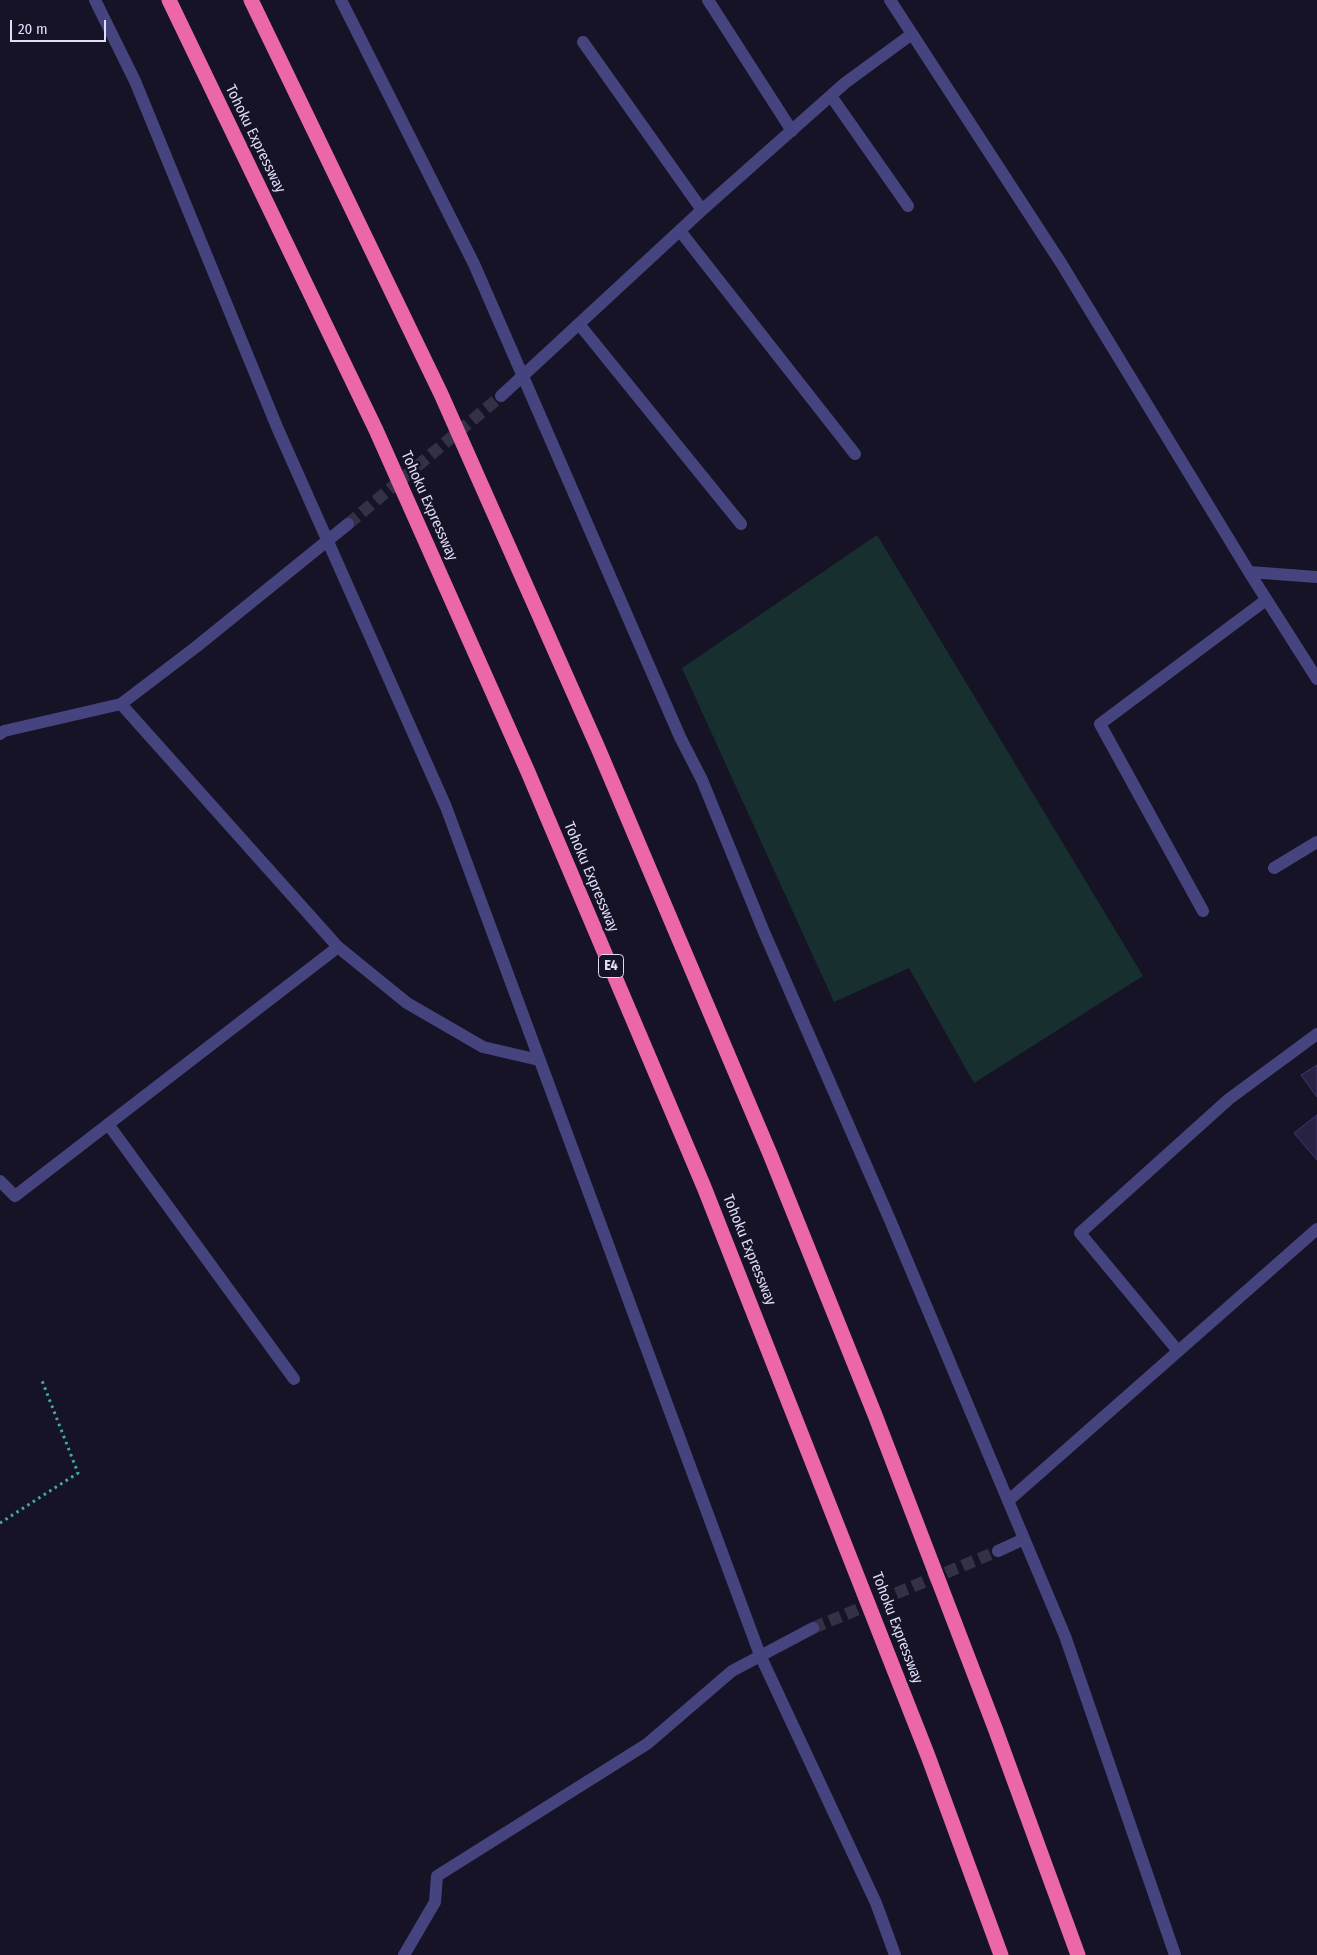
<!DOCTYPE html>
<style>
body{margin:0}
#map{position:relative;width:1317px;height:1955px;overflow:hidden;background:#161326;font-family:"Fira Sans Condensed",sans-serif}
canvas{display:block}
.scale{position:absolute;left:10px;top:20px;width:96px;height:22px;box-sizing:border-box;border:2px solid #e0dcfa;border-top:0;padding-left:6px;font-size:15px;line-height:18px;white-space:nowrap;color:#e0dcfa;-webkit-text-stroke:4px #161326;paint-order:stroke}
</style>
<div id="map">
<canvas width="1317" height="1955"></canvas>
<div class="scale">20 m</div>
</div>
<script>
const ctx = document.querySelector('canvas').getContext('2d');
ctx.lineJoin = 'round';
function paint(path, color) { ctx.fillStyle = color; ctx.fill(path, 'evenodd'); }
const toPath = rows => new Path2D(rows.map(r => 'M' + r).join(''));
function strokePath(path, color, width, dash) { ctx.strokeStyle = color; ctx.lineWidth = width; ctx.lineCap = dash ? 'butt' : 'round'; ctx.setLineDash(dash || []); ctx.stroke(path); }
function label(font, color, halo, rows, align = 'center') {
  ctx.font = font + ' "Fira Sans Condensed",sans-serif'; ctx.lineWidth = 5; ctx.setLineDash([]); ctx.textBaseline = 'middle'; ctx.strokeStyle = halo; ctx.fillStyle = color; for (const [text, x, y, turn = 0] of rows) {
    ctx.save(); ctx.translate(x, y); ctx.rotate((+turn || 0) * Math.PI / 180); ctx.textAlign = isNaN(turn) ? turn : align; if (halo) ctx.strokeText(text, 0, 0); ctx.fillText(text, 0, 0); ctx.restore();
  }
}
const green = toPath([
 [877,535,1143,976,974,1083,909,968,834,1002,682,668]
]);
const building = toPath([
 [1317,1065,1317,1097,1301,1075,1317,1065],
 [1317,1115,1317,1160,1294,1133,1317,1115]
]);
const minorTunnel = toPath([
 [348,524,501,396],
 [813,1628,998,1551]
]);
const path = toPath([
 [0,1523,78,1473,41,1378]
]);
const minor = toPath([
 [95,0,135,81,277,427,446,807,760,1655,876,1903,895,1955],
 [341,0,474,264,680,737,702,780,764,932,890,1220,1065,1636,1175,1955],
 [708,0,792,131],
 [890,0,1061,263,1249,572,1317,679],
 [583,42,702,210],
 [831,96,908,206],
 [680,231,855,454],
 [579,324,741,524],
 [501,396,702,210,845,83,912,34],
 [1249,572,1317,577],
 [121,704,338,947,407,1003,483,1047,539,1060],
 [0,734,4,731,121,704,196,647,348,524],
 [1274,868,1317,842],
 [1203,911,1100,724,1266,600],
 [108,1124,294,1379],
 [0,1181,15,1196,338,947],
 [1178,1351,1080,1233,1229,1099,1317,1034],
 [1008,1501,1317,1229],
 [998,1551,1024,1539],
 [404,1955,435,1902,437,1876,647,1744,732,1671,813,1628]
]);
const motorway = toPath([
 [169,0,376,430,528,772,704,1187,928,1756,1001,1955],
 [251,0,441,394,598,748,770,1154,875,1415,995,1728,1078,1955]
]);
const shields = [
 [611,966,25]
];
const shieldNames = [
 ["E4",611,966]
];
const streetNames = [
 ["Tohoku Expressway",255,139,64],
 ["Tohoku Expressway",429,506,66],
 ["Tohoku Expressway",591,877,67],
 ["Tohoku Expressway",749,1250,68],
 ["Tohoku Expressway",897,1628,69]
];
paint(green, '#172f2e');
paint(building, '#282144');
strokePath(building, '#41366d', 1);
strokePath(minorTunnel, '#343146', 12, [12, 6]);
strokePath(path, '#40aba4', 3, [2.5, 4]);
strokePath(minor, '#46447f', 12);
strokePath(motorway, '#eb67a7', 15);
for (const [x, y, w] of shields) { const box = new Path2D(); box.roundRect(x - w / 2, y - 11.5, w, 23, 4); ctx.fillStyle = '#161326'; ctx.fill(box); strokePath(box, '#e0dcfa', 1); }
label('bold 14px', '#e0dcfa', null, shieldNames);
label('15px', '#e0dcfa', '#161326', streetNames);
</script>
